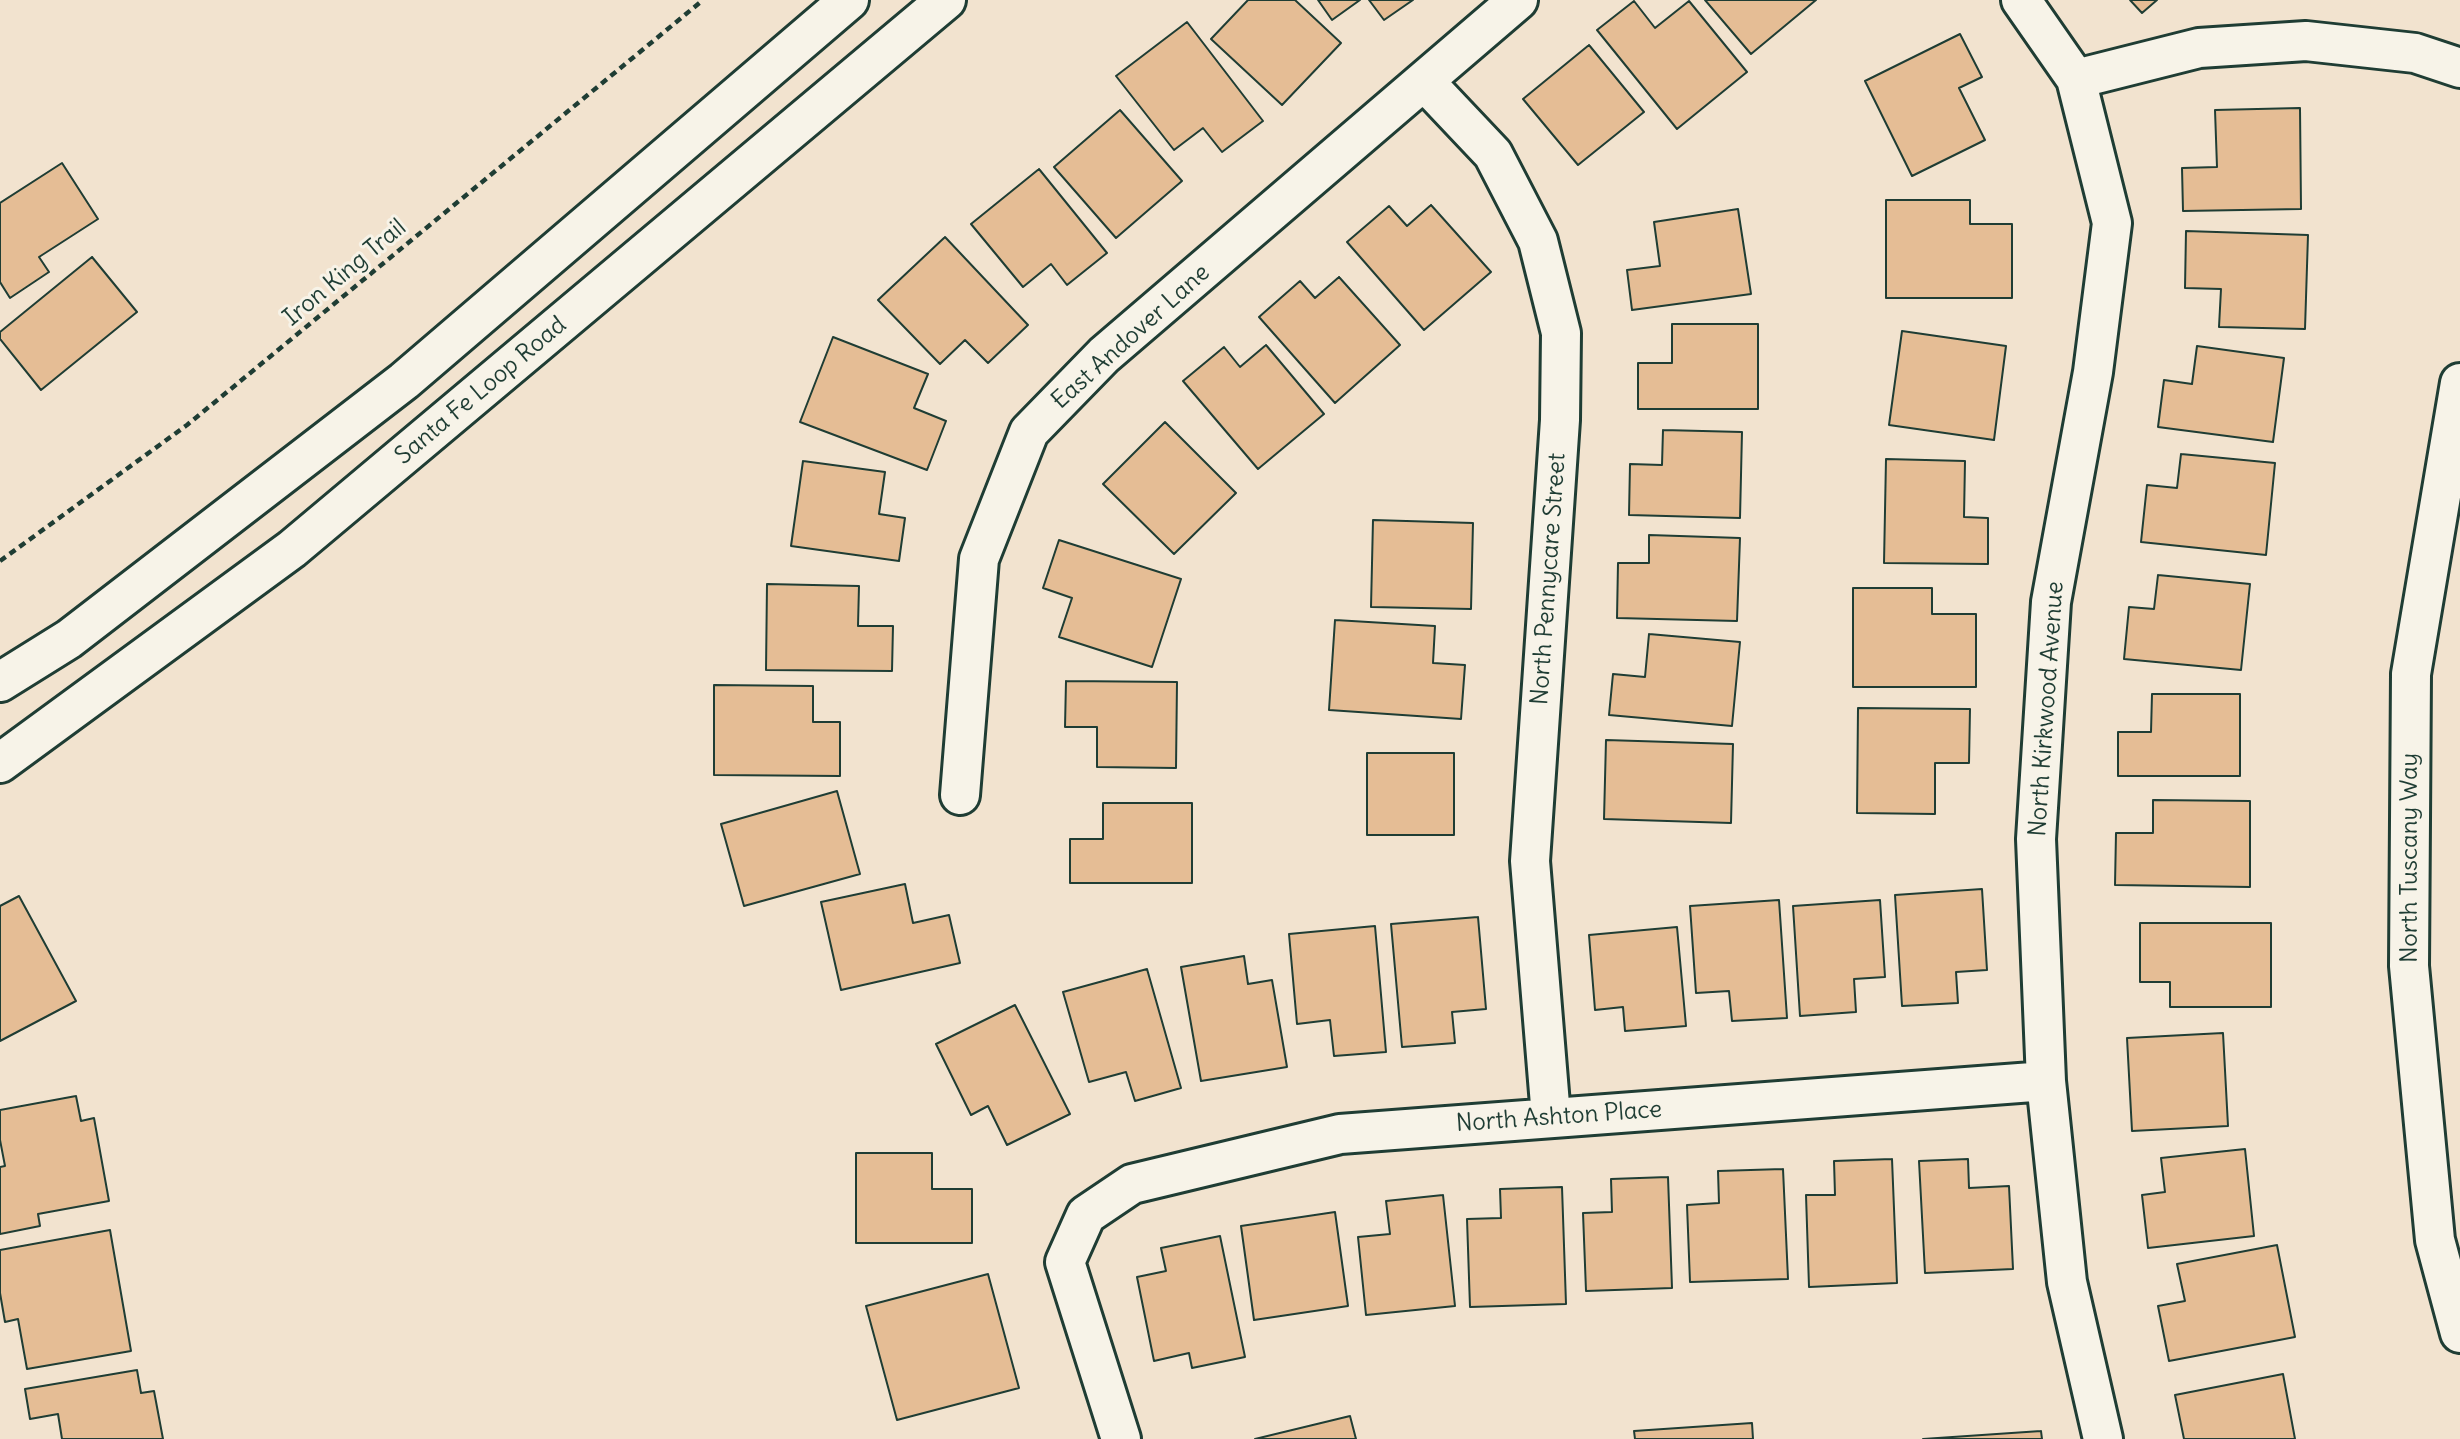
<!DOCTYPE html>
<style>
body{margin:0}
canvas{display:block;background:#f2e3cf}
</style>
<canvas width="2460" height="1439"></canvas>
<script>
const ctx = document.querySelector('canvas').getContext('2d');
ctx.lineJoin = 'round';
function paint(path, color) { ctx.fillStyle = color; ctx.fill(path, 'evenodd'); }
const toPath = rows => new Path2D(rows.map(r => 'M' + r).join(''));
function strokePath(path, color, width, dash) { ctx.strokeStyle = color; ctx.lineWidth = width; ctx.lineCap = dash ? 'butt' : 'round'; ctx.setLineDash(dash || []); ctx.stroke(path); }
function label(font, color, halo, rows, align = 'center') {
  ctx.font = font + ' Delius,sans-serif'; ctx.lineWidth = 6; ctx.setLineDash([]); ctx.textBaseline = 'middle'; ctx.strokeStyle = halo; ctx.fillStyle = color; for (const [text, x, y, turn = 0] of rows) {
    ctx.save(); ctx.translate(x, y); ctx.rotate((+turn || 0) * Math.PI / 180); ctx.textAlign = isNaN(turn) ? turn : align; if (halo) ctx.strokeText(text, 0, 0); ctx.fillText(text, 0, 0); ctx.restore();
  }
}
const building = toPath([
 [1248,0,1295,0,1341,43,1282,105,1211,39,1248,0],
 [1318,0,1360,0,1332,20,1318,0],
 [1369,0,1413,0,1384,20,1369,0],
 [1705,0,1816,0,1751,54,1705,0],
 [2130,0,2157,0,2142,13,2130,0],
 [1634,1,1655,28,1689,1,1747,72,1677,129,1597,30,1634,1],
 [1187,22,1263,121,1222,152,1203,128,1174,150,1116,76,1187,22],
 [1960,34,1982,77,1959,88,1985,140,1912,176,1865,81,1960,34],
 [1589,45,1644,112,1578,165,1523,99,1589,45],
 [2300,108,2301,209,2183,211,2182,168,2217,167,2215,110,2300,108],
 [1120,110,1182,181,1116,238,1054,167,1120,110],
 [62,163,98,219,39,257,49,272,10,298,0,282,0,203,62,163],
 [1039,169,1107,253,1067,285,1051,264,1023,287,971,224,1039,169],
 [1886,200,1970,200,1970,224,2012,224,2012,298,1886,298,1886,200],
 [1431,205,1491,272,1424,330,1347,242,1389,206,1407,226,1431,205],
 [1738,209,1751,294,1632,310,1627,270,1660,266,1654,222,1738,209],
 [2186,231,2308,235,2305,329,2219,327,2221,289,2185,288,2186,231],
 [945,237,1028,325,988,363,965,340,940,364,878,300,945,237],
 [92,257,137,312,41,390,0,339,0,332,92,257],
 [1339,277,1400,345,1335,403,1259,317,1300,281,1315,298,1339,277],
 [1672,324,1758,324,1758,409,1638,409,1638,363,1672,363,1672,324],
 [1902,331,2006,346,1994,440,1889,425,1902,331],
 [833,337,928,374,914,408,946,421,927,470,800,422,833,337],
 [1266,345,1324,414,1258,469,1183,381,1224,347,1240,367,1266,345],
 [2197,346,2284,358,2273,442,2158,427,2164,380,2192,384,2197,346],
 [1165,422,1236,493,1174,554,1103,484,1165,422],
 [1663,430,1742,432,1740,518,1629,515,1630,464,1662,465,1663,430],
 [2181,454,2275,463,2266,555,2141,542,2147,485,2177,488,2181,454],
 [1886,459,1965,461,1964,517,1988,518,1988,564,1884,563,1886,459],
 [803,461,885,472,879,514,905,518,899,561,791,546,803,461],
 [1373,520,1473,523,1471,609,1371,607,1373,520],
 [1649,535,1740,538,1737,621,1617,618,1618,563,1649,563,1649,535],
 [1059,540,1181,579,1152,667,1059,637,1072,598,1043,588,1059,540],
 [2158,575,2250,584,2241,670,2124,659,2129,607,2154,609,2158,575],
 [767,584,859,586,858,626,893,626,892,671,766,670,767,584],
 [1853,588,1932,588,1932,614,1976,614,1976,687,1853,687,1853,588],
 [1335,620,1435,626,1433,663,1465,665,1461,719,1329,710,1335,620],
 [1649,634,1740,642,1732,726,1609,715,1613,674,1645,677,1649,634],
 [1066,681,1177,682,1176,768,1097,767,1097,727,1065,727,1066,681],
 [714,685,813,686,813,722,840,722,840,776,714,775,714,685],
 [2152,694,2240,694,2240,776,2118,776,2118,732,2151,732,2152,694],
 [1858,708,1970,709,1969,763,1935,763,1935,814,1857,813,1858,708],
 [1606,740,1733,744,1731,823,1604,819,1606,740],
 [1367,753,1454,753,1454,835,1367,835,1367,753],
 [837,791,860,874,744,906,721,824,837,791],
 [2153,800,2250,801,2250,887,2115,885,2116,833,2153,833,2153,800],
 [1103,803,1192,803,1192,883,1070,883,1070,839,1103,839,1103,803],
 [905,884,913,923,949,915,960,963,841,990,821,902,905,884],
 [1982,889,1987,970,1956,972,1958,1003,1902,1006,1895,895,1982,889],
 [19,896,76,1001,0,1041,0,906,19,896],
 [1779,900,1787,1018,1732,1021,1729,991,1696,993,1690,906,1779,900],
 [1880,900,1885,977,1854,979,1856,1012,1800,1016,1793,906,1880,900],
 [1478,917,1486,1009,1452,1012,1455,1043,1402,1047,1391,924,1478,917],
 [2140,923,2271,923,2271,1007,2170,1007,2170,982,2140,982,2140,923],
 [1375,926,1386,1052,1334,1056,1330,1020,1297,1024,1289,934,1375,926],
 [1677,927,1686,1026,1625,1031,1623,1007,1595,1010,1589,935,1677,927],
 [1244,956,1248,984,1272,980,1287,1067,1201,1081,1181,967,1244,956],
 [1147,969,1181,1088,1135,1101,1126,1072,1089,1082,1063,992,1147,969],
 [1015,1005,1070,1114,1007,1145,988,1106,971,1115,936,1044,1015,1005],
 [2223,1033,2228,1126,2132,1131,2127,1038,2223,1033],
 [76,1096,81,1121,94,1118,109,1201,38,1214,40,1226,0,1234,0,1167,5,1166,0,1140,0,1110,76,1096],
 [2245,1149,2254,1236,2148,1248,2142,1195,2165,1192,2161,1158,2245,1149],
 [856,1153,932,1153,932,1189,972,1189,972,1243,856,1243,856,1153],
 [1892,1159,1897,1283,1809,1287,1806,1195,1835,1195,1834,1161,1892,1159],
 [1968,1159,1969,1188,2009,1186,2013,1269,1925,1273,1919,1161,1968,1159],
 [1783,1169,1788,1279,1690,1282,1687,1205,1719,1203,1718,1171,1783,1169],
 [1668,1177,1672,1288,1586,1291,1583,1213,1612,1212,1611,1179,1668,1177],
 [1562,1187,1566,1304,1470,1307,1467,1219,1501,1218,1500,1189,1562,1187],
 [1443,1195,1455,1306,1366,1315,1358,1237,1390,1234,1386,1201,1443,1195],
 [1335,1212,1348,1306,1254,1320,1241,1226,1335,1212],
 [110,1230,131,1351,27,1369,18,1319,5,1322,0,1293,0,1250,110,1230],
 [1220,1236,1245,1357,1192,1368,1189,1353,1154,1361,1137,1277,1166,1271,1161,1248,1220,1236],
 [2277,1245,2295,1337,2169,1361,2158,1306,2185,1301,2177,1264,2277,1245],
 [988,1274,1019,1388,897,1420,866,1306,988,1274],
 [137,1370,141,1393,154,1391,163,1439,62,1439,58,1414,30,1419,25,1389,137,1370],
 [2283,1374,2295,1439,2184,1439,2175,1395,2283,1374],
 [1350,1416,1356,1439,1255,1439,1350,1416],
 [1752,1423,1753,1439,1635,1439,1634,1431,1752,1423],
 [2041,1431,2042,1439,1923,1439,2041,1431]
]);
const path = toPath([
 [0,561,187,425,703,0]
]);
const minor = toPath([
 [2021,0,2076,79,2112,223,2093,372,2051,602,2036,839,2046,1081,2067,1282,2103,1439],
 [2076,79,2199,48,2306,41,2415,53,2460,68],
 [1424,81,1493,154,1538,241,1561,333,1560,420,1530,861,1551,1117],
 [960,795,979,559,1029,432,1104,355,1518,0],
 [1121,1439,1065,1262,1086,1215,1132,1184,1340,1134,2046,1081]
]);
const tertiary = toPath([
 [2460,383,2411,674,2409,966,2435,1240,2460,1333]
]);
const secondary = toPath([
 [0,682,69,639,404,381,849,0],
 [0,763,292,549,946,0]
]);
const streetNames = [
 ["Iron King Trail",345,273,-40],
 ["East Andover Lane",1131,337,-42],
 ["Santa Fe Loop Road",481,391,-40],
 ["North Pennycare Street",1549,579,-86],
 ["North Kirkwood Avenue",2047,709,-86],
 ["North Tuscany Way",2410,858,-90],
 ["North Ashton Place",1559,1117,-4]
];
paint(building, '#e5bd95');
strokePath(building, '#1f3d34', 2);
strokePath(minor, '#1f3d34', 44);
strokePath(tertiary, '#1f3d34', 44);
strokePath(secondary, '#1f3d34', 44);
strokePath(path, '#1f3d34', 4.5, [7, 5]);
strokePath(minor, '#f7f3e8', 38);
strokePath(tertiary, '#f7f3e8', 38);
strokePath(secondary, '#f7f3e8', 38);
label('24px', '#1f3d34', '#f7f3e8', streetNames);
</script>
